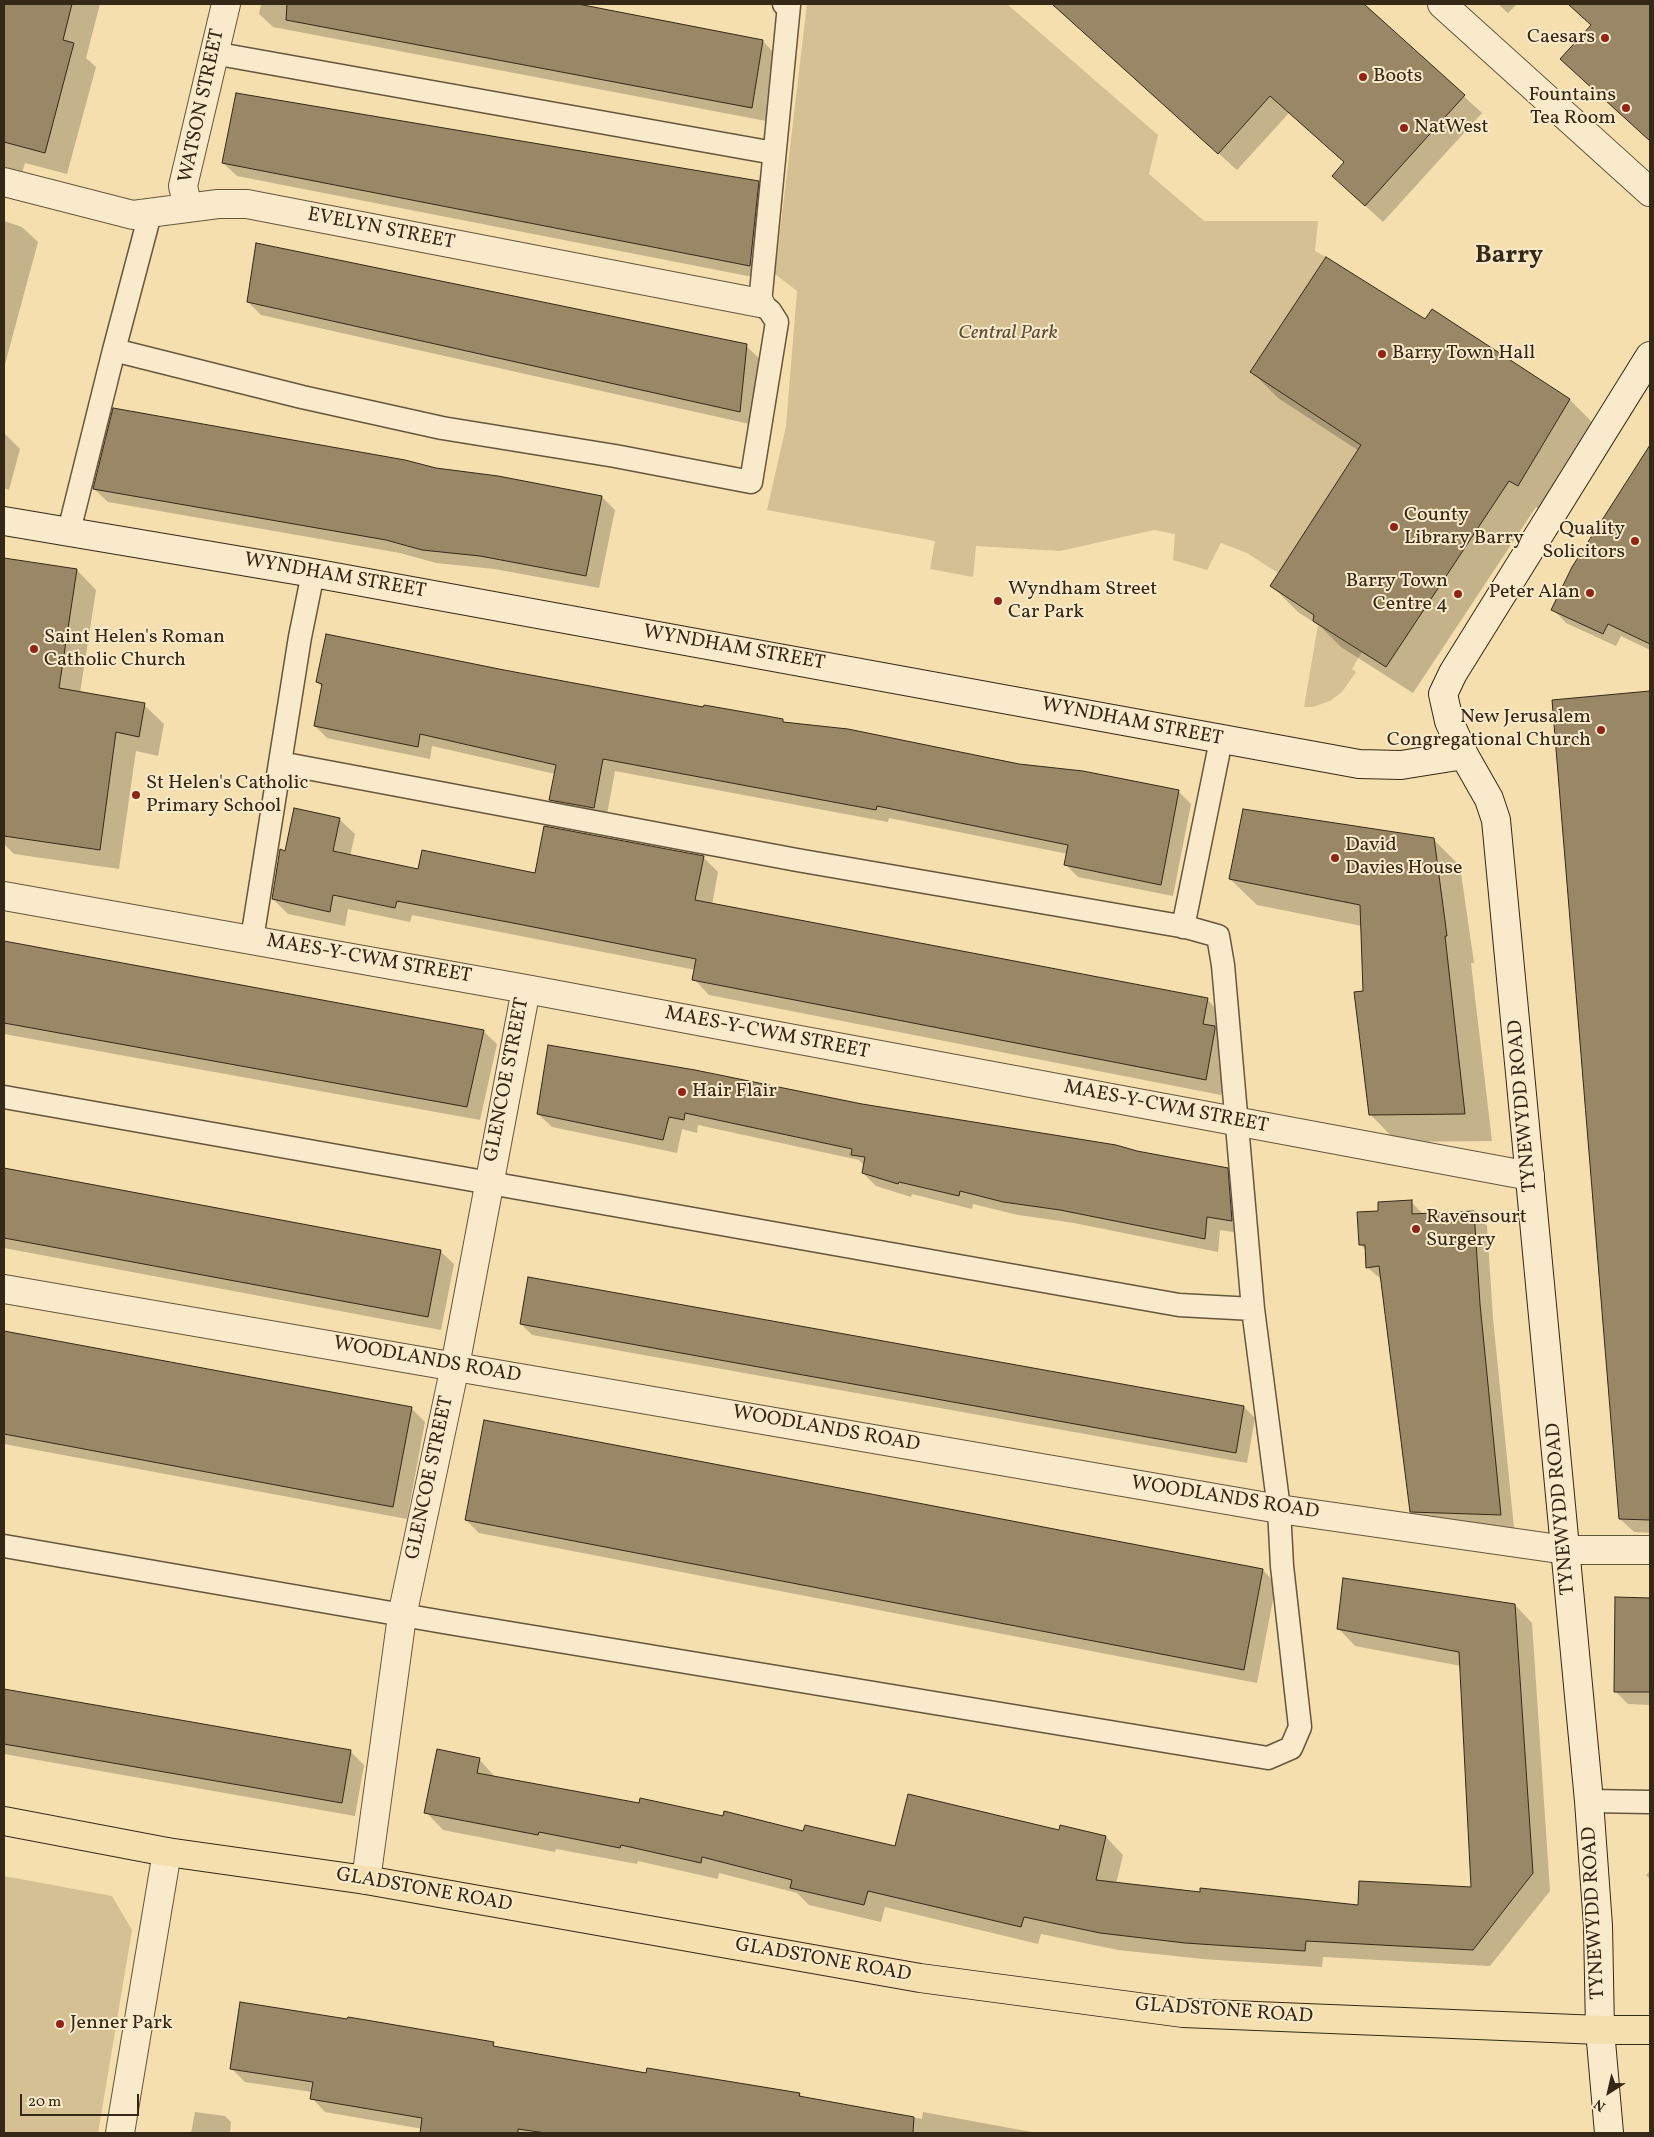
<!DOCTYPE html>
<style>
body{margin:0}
#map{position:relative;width:1654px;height:2137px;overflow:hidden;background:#f5dfae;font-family:Vollkorn,serif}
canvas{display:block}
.frame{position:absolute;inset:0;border:5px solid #362816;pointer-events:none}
.north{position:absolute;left:1584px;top:2067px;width:50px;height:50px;-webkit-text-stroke:4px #f8eaca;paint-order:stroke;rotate:215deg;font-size:14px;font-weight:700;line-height:20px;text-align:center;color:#362816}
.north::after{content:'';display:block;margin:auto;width:18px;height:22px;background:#362816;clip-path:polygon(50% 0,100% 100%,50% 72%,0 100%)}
.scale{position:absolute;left:20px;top:2094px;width:119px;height:22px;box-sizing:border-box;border:2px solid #362816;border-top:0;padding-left:6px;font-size:15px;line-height:18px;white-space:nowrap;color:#362816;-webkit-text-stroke:4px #f8eaca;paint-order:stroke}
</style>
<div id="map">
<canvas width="1654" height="2137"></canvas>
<div class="frame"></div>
<div class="north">N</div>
<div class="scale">20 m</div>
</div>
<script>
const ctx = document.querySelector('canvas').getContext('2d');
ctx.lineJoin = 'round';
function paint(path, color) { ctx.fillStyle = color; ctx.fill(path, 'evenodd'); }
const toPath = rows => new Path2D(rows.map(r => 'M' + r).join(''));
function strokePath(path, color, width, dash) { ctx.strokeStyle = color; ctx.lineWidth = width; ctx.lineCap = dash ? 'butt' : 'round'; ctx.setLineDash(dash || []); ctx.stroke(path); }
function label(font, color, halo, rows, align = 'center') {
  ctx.font = font + ' Vollkorn,serif'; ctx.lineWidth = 4; ctx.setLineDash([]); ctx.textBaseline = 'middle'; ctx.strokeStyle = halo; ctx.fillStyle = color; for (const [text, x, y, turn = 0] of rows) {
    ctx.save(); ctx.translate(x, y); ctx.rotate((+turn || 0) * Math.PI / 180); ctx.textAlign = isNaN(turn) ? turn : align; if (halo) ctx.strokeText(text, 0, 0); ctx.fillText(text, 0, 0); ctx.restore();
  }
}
const green = toPath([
 [807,4,1007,4,1158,135,1149,174,1204,221,1318,221,1315,251,1326,257,1250,372,1361,445,1278,573,1247,553,1221,543,1207,570,1173,560,1175,534,1154,530,1060,551,976,546,973,577,930,569,935,541,767,510,786,426,797,291,775,274],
 [1318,625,1362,652,1352,669,1356,672,1342,692,1330,701,1313,707,1304,707],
 [4,1876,112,1896,132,1930,98,2133,4,2133]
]);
const shadow = toPath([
 [4,4,100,4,86,58,96,67,67,174,25,163,22,173,4,168],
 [261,4,570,4,763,41,776,55,766,121,273,27,259,14],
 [1052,4,1363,4,1482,113,1383,222,1333,176,1345,163,1289,113,1237,170],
 [1498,4,1517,4,1508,13],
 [1568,4,1650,4,1650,141,1562,59,1592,26],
 [223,163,758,182,772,195,763,279,237,176],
 [4,221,22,227,38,242,4,368],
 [248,302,746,346,760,359,754,425,261,315],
 [1426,320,1570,400,1596,426,1545,512,1536,507,1413,693,1341,647,1321,627,1298,612,1272,586,1359,451,1278,398,1252,372],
 [4,433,20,449,9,490,4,488],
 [1650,447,1650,650,1621,636,1616,646,1566,623,1553,609,1573,567],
 [435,469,602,497,615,510,599,588,494,569,436,563,400,553,108,502,94,489],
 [4,559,77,570,96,590,80,693,144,705,164,724,158,756,136,751,119,869,14,854,4,844],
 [504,671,1019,765,1083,772,1179,792,1191,804,1173,896,1078,877,1066,865,1068,854,889,818,888,822,615,771,606,820,563,812,551,800,555,774,432,746,430,759,327,738,315,726,323,688,317,682],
 [1650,693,1650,1533,1634,1532,1620,1519,1553,702],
 [339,819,355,834,350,856,419,871,536,874,703,857,718,872,712,905,1207,999,1222,1015,1230,1045,1221,1095,709,995,694,979,696,970,412,915,410,922,348,909,345,926,288,914,273,899,286,852],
 [1433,839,1460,866,1474,963,1471,963,1492,1141,1397,1142,1370,1114,1362,926,1257,905,1230,879],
 [4,942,483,1031,497,1044,480,1120,4,1034],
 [862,1105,1227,1169,1240,1183,1245,1234,1220,1230,1218,1252,1074,1223,1018,1215,973,1204,972,1209,912,1194,911,1197,876,1186,863,1173,865,1166,859,1160,698,1125,697,1133,682,1129,677,1153,552,1127,538,1114],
 [4,1169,440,1251,454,1264,441,1330,4,1248],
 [1411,1202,1424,1215,1473,1212,1487,1226,1493,1318,1514,1528,1425,1525,1411,1511,1383,1281,1367,1267,1366,1250,1360,1244,1379,1213],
 [521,1324,1244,1407,1255,1418,1247,1463,532,1335],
 [4,1332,411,1408,425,1422,407,1519,4,1444],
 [485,1421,1263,1570,1276,1584,1257,1683,479,1533,466,1520],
 [1616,1599,1650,1599,1650,1705,1628,1704,1615,1691],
 [1515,1605,1532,1623,1550,1891,1490,1966,1323,1957,1322,1967,1203,1959,1118,1950,1041,1934,1038,1944,885,1907,881,1922,809,1905,797,1893,719,1873,718,1879,638,1861,637,1864,556,1849,555,1852,443,1830,426,1812,479,1759,496,1778,896,1848,1060,1832,1106,1837,1123,1855,1116,1884,1201,1894,1359,1907,1472,1888,1461,1666,1355,1646,1338,1628],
 [4,1690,350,1751,364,1765,355,1816,4,1754],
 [1650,1871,1650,1879,1646,1875],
 [493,2044,498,2049,647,2075,799,2094,803,2098,922,2119,923,2112,1037,2133,427,2133,423,2129,325,2112,312,2098,312,2092,245,2082,231,2068],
 [195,2112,225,2116,231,2122,230,2133,191,2133]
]);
const building = toPath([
 [4,4,72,4,63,40,74,43,45,153,4,142,4,4],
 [287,4,578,4,763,40,752,108,286,20,287,4],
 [1052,4,1364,4,1465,95,1365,206,1332,176,1344,162,1270,96,1218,154,1052,4],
 [1568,4,1650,4,1650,141,1560,59,1591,25,1568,4],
 [236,93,759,181,750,266,222,163,236,93],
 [256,243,747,344,740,412,247,302,256,243],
 [1326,257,1425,319,1432,309,1570,399,1518,486,1509,481,1386,667,1313,621,1314,615,1270,586,1361,445,1250,372,1326,257],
 [113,408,405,460,436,468,498,476,602,496,586,576,480,556,422,550,386,540,93,489,113,408],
 [1650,445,1650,644,1608,624,1603,634,1551,610,1572,567,1650,445],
 [4,558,77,569,59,688,145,703,139,737,116,732,100,850,4,836,4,558],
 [326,634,504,670,703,707,704,705,761,715,783,719,783,722,848,729,1019,764,1083,771,1179,790,1161,885,1064,865,1068,845,877,806,876,810,603,759,594,808,549,800,556,765,420,734,418,747,314,726,322,684,316,682,326,634],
 [1650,691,1650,1520,1619,1519,1552,700,1650,691],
 [294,808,340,818,333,851,418,869,422,850,535,873,544,826,704,856,695,900,1208,998,1203,1024,1215,1026,1215,1029,1206,1080,692,980,696,959,513,923,397,901,395,908,333,895,330,912,272,899,280,849,285,851,294,808],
 [1243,809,1434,838,1447,936,1445,936,1465,1114,1369,1115,1354,992,1363,991,1360,905,1229,879,1243,809],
 [4,941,484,1030,467,1107,4,1023,4,941],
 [548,1045,695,1070,862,1104,1116,1145,1137,1151,1228,1168,1232,1221,1207,1217,1205,1239,1060,1210,1003,1202,960,1191,959,1196,899,1182,898,1184,862,1173,865,1157,851,1155,852,1149,685,1113,684,1120,669,1117,663,1140,537,1114,548,1045],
 [4,1168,441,1250,428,1317,4,1238,4,1168],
 [1412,1200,1412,1214,1474,1211,1480,1304,1501,1515,1410,1512,1379,1266,1366,1268,1365,1245,1359,1245,1357,1212,1378,1211,1378,1202,1412,1200],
 [528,1277,1244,1406,1236,1453,520,1324,528,1277],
 [4,1331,412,1407,393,1507,4,1434,4,1331],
 [484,1420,1263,1569,1244,1670,465,1520,484,1420],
 [1343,1578,1515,1604,1533,1873,1473,1950,1306,1941,1305,1951,1185,1943,1100,1933,1024,1917,1021,1927,868,1891,864,1905,790,1888,792,1880,702,1857,701,1863,621,1845,620,1848,539,1832,538,1835,424,1813,437,1749,480,1758,477,1773,639,1803,640,1798,723,1816,724,1811,803,1831,805,1825,895,1846,908,1794,1059,1830,1060,1825,1106,1836,1096,1880,1200,1892,1200,1888,1358,1905,1359,1881,1471,1887,1459,1652,1337,1629,1343,1578],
 [1615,1597,1650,1598,1650,1692,1614,1692,1615,1597],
 [4,1689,351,1750,342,1803,4,1744,4,1689],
 [240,2002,347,2019,348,2017,372,2021,494,2042,493,2046,646,2073,647,2068,800,2093,799,2096,914,2117,913,2133,546,2133,518,2129,518,2133,420,2133,422,2118,310,2099,313,2082,230,2069,240,2002]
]);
const lane = toPath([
 [213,53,774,153],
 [150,214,114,350,302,397,442,428,615,456,751,482,777,322,770,311,760,303,789,5,784,4],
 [69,531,114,350],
 [1183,927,1221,740],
 [252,939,300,637,313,573],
 [4,1097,1179,1305,1253,1309,1223,965,1218,936,1186,927,797,860,280,763],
 [4,1546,449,1623,1268,1758,1291,1748,1300,1727,1282,1566,1279,1509,1253,1309],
 [1589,1801,1650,1802]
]);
const street = toPath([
 [1442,4,1650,192],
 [4,182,133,215,218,204,247,204,760,303],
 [188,208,183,186,226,4],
 [4,896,526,989,1530,1176],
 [4,1289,1279,1509,1566,1550,1650,1550],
 [366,1880,402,1616,455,1366,526,989],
 [120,2133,167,1852]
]);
const secondary = toPath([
 [4,521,313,573,1359,764,1401,765,1464,755],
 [1609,2133,1600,2030,1598,1926,1589,1801,1496,820,1489,799,1464,755,1449,721,1443,694,1453,673,1650,356]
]);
const primary = toPath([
 [4,1821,167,1852,366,1880,920,1978,1183,2013,1600,2030,1650,2030]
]);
const markers = [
 [1605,38,5,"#8f2418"],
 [1363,77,5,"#8f2418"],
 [1626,108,5,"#8f2418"],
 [1404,128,5,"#8f2418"],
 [1382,354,5,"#8f2418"],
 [1394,527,5,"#8f2418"],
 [1635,541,5,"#8f2418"],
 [1590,593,5,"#8f2418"],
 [1458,594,5,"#8f2418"],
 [998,601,5,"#8f2418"],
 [34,649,5,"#8f2418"],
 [1601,730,5,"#8f2418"],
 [136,795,5,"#8f2418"],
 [1335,858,5,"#8f2418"],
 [682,1092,5,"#8f2418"],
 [1416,1229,5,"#8f2418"],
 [60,2024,5,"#8f2418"]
];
const poiNames = [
 ["Caesars",1595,38,"right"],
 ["Boots",1373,77],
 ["Fountains",1616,96,"right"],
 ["Tea Room",1616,119,"right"],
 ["NatWest",1414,128],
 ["Barry Town Hall",1392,354],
 ["County",1404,516],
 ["Library Barry",1404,539],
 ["Quality",1625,530,"right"],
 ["Solicitors",1625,553,"right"],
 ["Barry Town",1448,582,"right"],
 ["Centre 4",1448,605,"right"],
 ["Wyndham Street",1008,590],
 ["Car Park",1008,613],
 ["Peter Alan",1580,593,"right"],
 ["Saint Helen's Roman",44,638],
 ["Catholic Church",44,661],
 ["New Jerusalem",1591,718,"right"],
 ["Congregational Church",1591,741,"right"],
 ["St Helen's Catholic",146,784],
 ["Primary School",146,807],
 ["David",1345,846],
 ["Davies House",1345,869],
 ["Hair Flair",692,1092],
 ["Ravensourt",1426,1218],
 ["Surgery",1426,1241],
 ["Jenner Park",70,2024]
];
const streetNames = [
 ["WATSON STREET",203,106,-78],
 ["EVELYN STREET",381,230,11],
 ["WYNDHAM STREET",335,577,10],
 ["WYNDHAM STREET",734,649,10],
 ["WYNDHAM STREET",1132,723,11],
 ["MAES-Y-CWM STREET",369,960,10],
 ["MAES-Y-CWM STREET",767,1034,11],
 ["GLENCOE STREET",508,1080,-79],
 ["TYNEWYDD ROAD",1524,1106,-95],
 ["MAES-Y-CWM STREET",1166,1108,11],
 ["WOODLANDS ROAD",427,1361,10],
 ["WOODLANDS ROAD",826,1430,10],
 ["GLENCOE STREET",431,1478,-78],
 ["WOODLANDS ROAD",1225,1499,9],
 ["TYNEWYDD ROAD",1562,1509,-95],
 ["GLADSTONE ROAD",424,1891,10],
 ["TYNEWYDD ROAD",1595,1913,-93],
 ["GLADSTONE ROAD",823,1961,10],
 ["GLADSTONE ROAD",1224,2012,4]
];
const parkNames = [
 ["Central Park",1008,334]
];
const districtNames = [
 ["Barry",1509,257]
];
paint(green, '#d5c094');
paint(shadow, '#0003');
paint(building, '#998765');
strokePath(building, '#362816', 1);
strokePath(lane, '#66563c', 25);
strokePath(street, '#66563c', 30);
strokePath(secondary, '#362816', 30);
strokePath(primary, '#362816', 30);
strokePath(lane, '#f8eaca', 22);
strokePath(street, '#f8eaca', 28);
strokePath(secondary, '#f8eaca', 28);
strokePath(primary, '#f5dfae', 28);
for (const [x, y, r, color] of markers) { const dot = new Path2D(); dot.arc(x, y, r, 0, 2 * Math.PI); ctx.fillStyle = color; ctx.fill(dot); strokePath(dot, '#f8eaca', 2); }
label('20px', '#362816', '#f8eaca', poiNames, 'left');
label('20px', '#362816', '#f8eaca', streetNames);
label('italic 20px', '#5e4e36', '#f8eaca', parkNames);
label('bold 25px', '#362816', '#f8eaca', districtNames);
</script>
